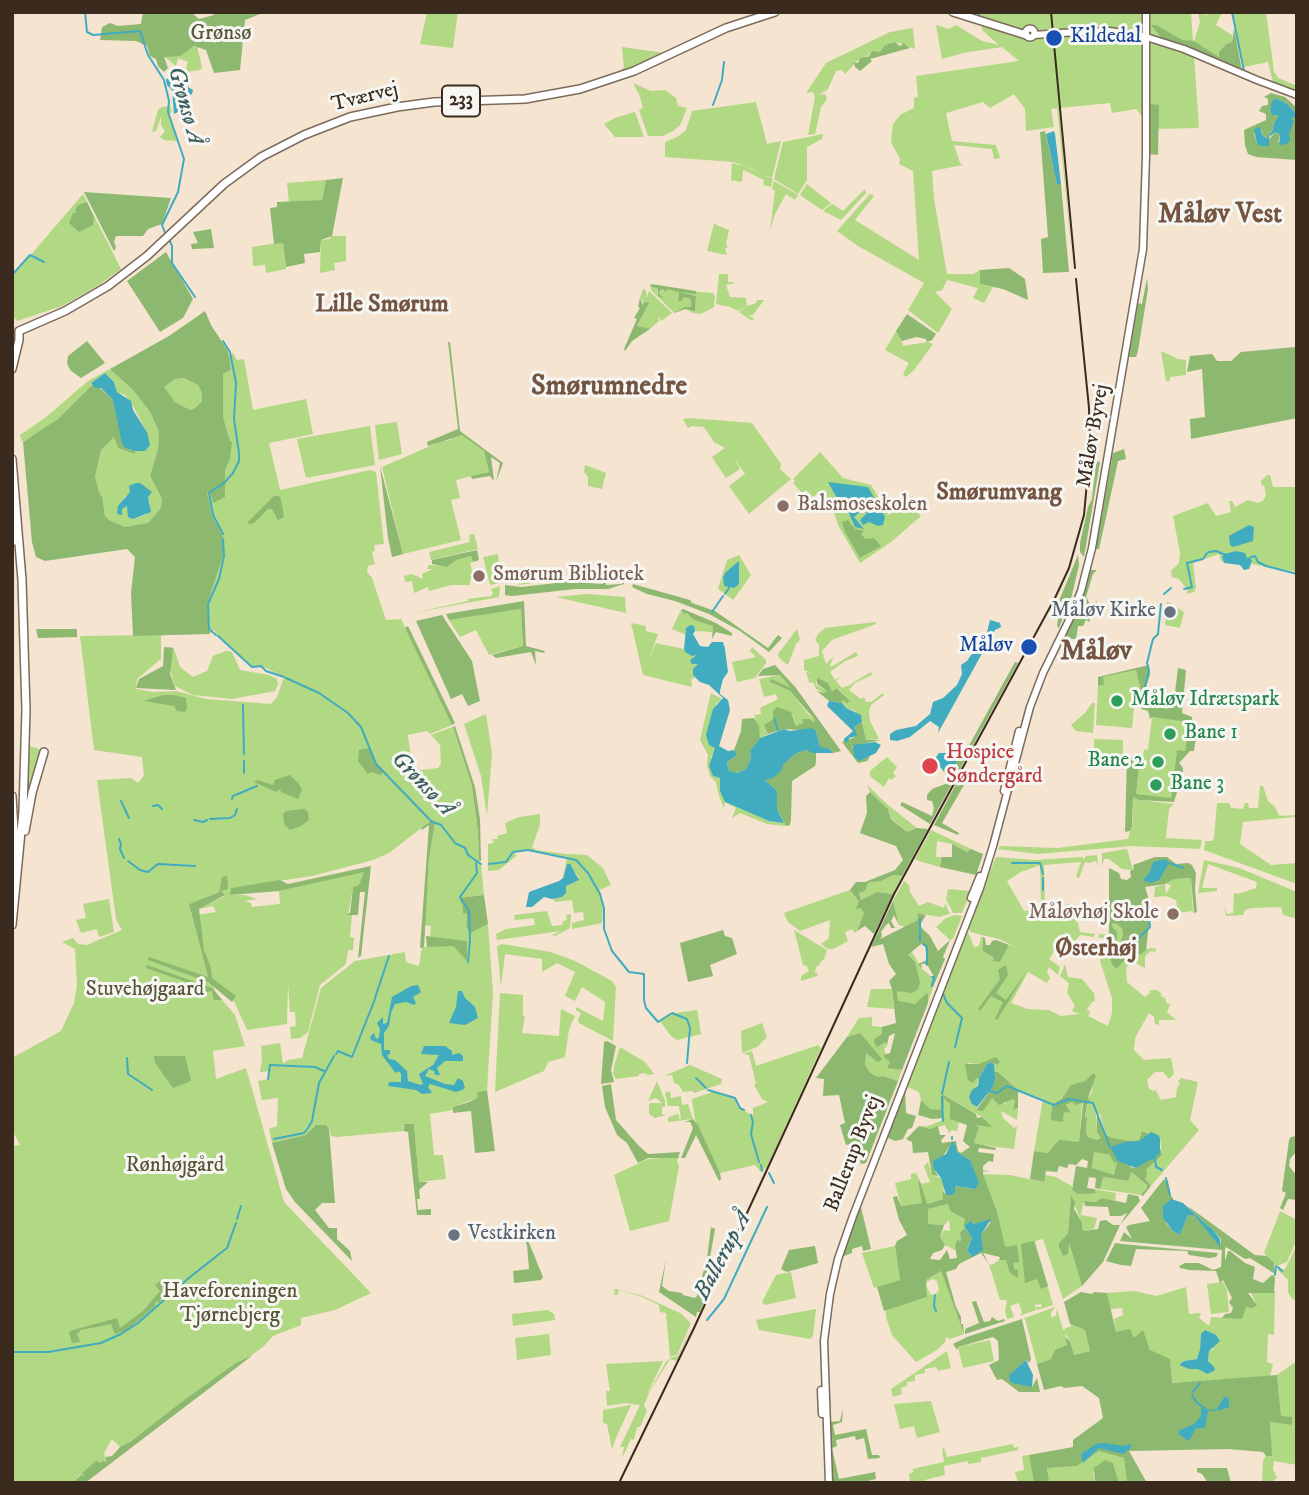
<!DOCTYPE html>
<meta charset="utf-8">
<style>
body{margin:0}
#map{position:relative;width:1309px;height:1495px;overflow:hidden;background:#f4e4d0;font-family:"IM FELL DW Pica",serif}
canvas{display:block}
.frame{position:absolute;inset:0;border:14px solid #3b2a1e;pointer-events:none}
</style>
<div id="map">
<canvas width="1309" height="1495"></canvas>
<div class="frame"></div>
</div>
<script>
const ctx = document.querySelector('canvas').getContext('2d');
ctx.lineJoin = 'round';
function paint(path, color) { ctx.fillStyle = color; ctx.fill(path, 'evenodd'); }
const toPath = rows => new Path2D(rows.map(r => 'M' + r).join(''));
function strokePath(path, color, width, dash) { ctx.strokeStyle = color; ctx.lineWidth = width; ctx.lineCap = dash ? 'butt' : 'round'; ctx.setLineDash(dash || []); ctx.stroke(path); }
function label(font, color, halo, rows, align = 'center') {
  ctx.font = font + ' "IM FELL DW Pica",serif'; ctx.lineWidth = 6; ctx.setLineDash([]); ctx.textBaseline = 'middle'; ctx.strokeStyle = halo; ctx.fillStyle = color; for (const [text, x, y, turn = 0] of rows) {
    ctx.save(); ctx.translate(x, y); ctx.rotate((+turn || 0) * Math.PI / 180); ctx.textAlign = isNaN(turn) ? turn : align; if (halo) ctx.strokeText(text, 0, 0); ctx.fillText(text, 0, 0); ctx.restore();
  }
}
const green = toPath([
 [427,12,458,12,453,48,420,44],
 [978,12,1191,12,1199,128,1154,129,1136,109,1112,113,1110,103,1059,108,1073,264,1057,108,1051,109,1054,127,1026,131,1025,109,1014,94,990,108,983,102,946,113,952,141,996,145,1000,158,994,159,992,149,954,145,960,163,963,165,932,171,934,199,947,274,973,274,980,270,980,284,993,287,984,303,973,298,978,288,947,280,942,290,935,292,952,309,938,333,908,310,924,283,858,246,837,231,870,194,874,196,855,220,919,260,913,171,899,164,900,159,891,142,893,124,900,115,914,108,914,98,918,97,916,76,1019,61,1002,47,963,53,942,59,936,25,949,29,956,25,982,41,999,45,982,30,983,18,978,16],
 [1198,12,1206,15,1212,12,1229,12,1221,14,1216,25,1232,35,1232,42,1226,44,1219,52,1219,57,1194,41,1200,22],
 [1232,12,1266,12,1274,72,1278,78,1297,86,1297,90,1287,89,1273,82,1268,62,1244,67],
 [913,28,915,49,896,42,885,45,880,52,869,53,866,59,858,60,845,74,842,70,836,71,828,89,819,95,825,94,827,99,821,107,815,134,808,135,815,97,813,92,806,93,826,63,890,32],
 [197,46,202,67,200,70,185,72,188,62,178,58,176,66,161,54],
 [622,47,665,53,641,66,616,75,624,67],
 [633,83,651,91,665,90,676,98,678,106,687,108,680,125,673,131,663,136,648,136,639,110,643,108,639,94],
 [756,102,767,144,781,141,772,178,734,162,665,157,665,142,679,136,686,130,692,111],
 [170,106,172,111,169,115,177,141,164,140,160,137,165,131,161,125,161,117,156,131,152,132,158,110,162,107],
 [635,112,644,137,615,137,604,124,615,118],
 [823,134,822,139,807,147,807,180,798,194,774,179,783,142],
 [732,163,750,168,773,179,771,187,763,185,764,180,743,170,742,182,731,180],
 [326,180,322,200,289,202,287,183],
 [774,181,798,195,795,200,786,194,775,214,770,231,775,191,772,189],
 [807,184,808,185,831,203,822,210,800,195],
 [865,189,866,193,841,220,823,211,832,204,843,211],
 [83,194,121,269,99,285,62,306,17,321,12,315,12,277],
 [714,224,729,230,726,244,728,247,725,248,727,255,707,251],
 [332,236,346,236,346,261,334,263,335,270,320,273,321,240,329,239],
 [283,242,286,269,266,273,265,265,253,266,252,247],
 [719,274,728,274,728,282,734,282,734,283,726,285,730,297,746,298,747,306,756,303,757,300,764,300,753,315,748,315,754,319,752,321,739,312,747,306,738,311,730,307,716,304],
 [650,286,658,289,657,294,661,296,659,293,663,289,666,293,667,289,713,293,715,296,714,307,701,314,693,313,686,309,695,310,696,296,679,292,678,301,684,297,691,299,691,307,687,307,685,309,674,313,652,291],
 [643,289,646,290,647,298,649,291,672,313,661,321,658,316,659,321,650,329,637,327,647,306,643,307,643,301,640,298],
 [896,331,899,333,903,346,927,342,933,344,914,370,906,377,903,374,909,363,885,350],
 [1161,351,1178,359,1186,360,1186,375,1170,377,1170,381,1166,381],
 [233,353,237,360,244,359,253,410,306,399,313,434,269,443,280,490,370,470,376,472,384,544,374,545,375,551,372,552,375,564,368,566,367,572,372,578,386,620,401,619,452,725,430,734,427,731,408,735,412,767,414,771,438,768,441,764,440,745,431,735,453,727,472,786,478,832,479,861,477,862,481,864,484,895,460,898,467,914,466,926,470,932,488,924,493,993,487,1090,479,1092,477,1098,453,1107,453,1110,430,1114,434,1155,443,1155,446,1179,419,1182,414,1124,403,1126,404,1131,337,1137,331,1136,328,1125,316,1125,307,1135,272,1143,269,1129,277,1126,278,1098,262,1100,258,1081,268,1079,269,1071,260,1072,262,1059,261,1046,280,1043,283,1064,288,1060,302,1058,321,988,355,961,405,952,406,962,419,966,422,947,447,945,453,946,467,960,467,941,430,937,431,926,424,925,429,859,435,822,429,822,389,853,373,860,312,876,231,888,231,895,245,895,257,899,245,901,251,903,252,907,280,904,279,891,365,871,359,885,353,887,348,915,352,915,350,937,354,938,353,950,348,950,346,964,320,985,308,1032,300,1038,291,1039,291,1037,290,1027,296,1026,295,1012,290,1012,288,983,287,1024,247,1030,234,1001,211,980,196,915,216,912,213,906,198,909,225,896,221,891,189,904,208,977,217,994,235,1015,245,1046,213,1051,216,1079,246,1068,284,1202,371,1293,335,1310,301,1318,301,1325,273,1336,263,1347,124,1446,120,1447,112,1439,104,1453,107,1461,100,1464,98,1460,84,1477,80,1475,72,1483,12,1483,12,1146,20,1145,13,1132,12,1058,61,1031,74,1003,77,985,75,949,62,942,73,938,78,944,87,945,122,930,116,919,97,780,131,778,138,783,144,775,142,757,94,750,80,636,161,635,161,659,137,679,136,689,154,692,176,691,206,699,271,704,277,697,284,677,262,666,252,667,219,637,214,630,210,633,207,605,223,556,223,536,212,516,206,491,211,494,225,496,225,470,230,459,230,442,223,417,223,374,231,370,228,355],
 [110,369,134,391,150,412,159,432,158,449,150,476,162,499,161,509,148,523,140,526,125,527,109,520,105,516,102,496,100,496,95,477,101,450,114,436,118,448,134,453,135,451,145,451,147,432,133,406,125,395,117,392,114,382,105,373,91,383,92,385,58,419,41,431,22,442,20,435,46,417,88,381],
 [142,487,150,503,146,515,133,519,127,506,122,509,124,497],
 [184,378,198,385,202,393,202,401,195,408,190,410,175,402,164,389,165,386,175,379],
 [689,418,752,423,781,464,780,469,791,479,749,514,729,486,745,474,734,458,740,469,726,478,712,457,725,448,714,442,704,427,692,426,688,428,683,419],
 [397,422,402,454,379,460,375,425],
 [370,426,375,465,306,478,297,439],
 [462,434,484,451,489,472,456,480,460,498,451,500,461,540,403,554,382,467,444,440,447,441],
 [820,452,843,478,871,485,889,515,912,496,918,504,913,508,921,516,891,542,860,563,838,525,833,509,820,493,812,497,806,490,802,493,793,483,795,481,793,479],
 [585,465,606,473,602,489,588,486,588,477,584,472],
 [1267,475,1270,475,1273,487,1297,487,1297,572,1251,564,1252,561,1236,551,1222,557,1223,562,1221,561,1219,554,1193,563,1196,588,1194,592,1187,594,1187,589,1179,579,1172,577,1171,571,1179,563,1180,553,1173,516,1208,503,1216,516,1231,512,1229,501,1232,501,1235,507,1248,500,1258,503,1263,501,1266,495,1264,485,1262,486,1261,481],
 [474,534,478,549,431,560,429,552,470,542,469,535],
 [498,554,500,583,490,585,483,557],
 [739,555,751,575,733,600,718,589,727,560],
 [471,556,473,562,470,563,474,578,470,580,470,585,451,585,429,591,428,587,414,593,412,581,405,582,404,576,412,574,423,579,422,574,433,569,427,569,429,565,445,566,455,560],
 [562,568,563,578,519,585,517,573,522,572,523,576,555,572,555,569],
 [500,586,499,597,413,613,468,601,468,599,491,596,493,593,491,589],
 [587,594,625,597,626,613,556,597],
 [1167,601,1184,612,1180,628,1165,625],
 [521,609,523,646,489,655,476,630,460,637,449,620],
 [681,610,681,613,685,613,694,620,714,626,712,632,695,631,694,627,685,632,686,635,672,629],
 [875,622,876,624,832,640,822,651,826,664,834,656,830,665,831,667,856,652,858,656,845,661,830,672,835,680,843,675,836,681,842,688,848,686,871,672,872,675,855,683,849,690,861,699,864,697,866,702,871,702,883,693,884,695,871,705,869,711,870,721,879,739,866,740,862,720,855,711,846,708,842,703,843,700,849,700,839,689,837,688,834,693,816,681,816,685,827,691,824,693,816,689,814,683,809,682,806,672,812,673,804,670,804,660,819,656,819,645,815,640,818,634,825,628],
 [631,623,646,626,646,631,658,634,649,659,656,643,684,649,690,654,696,654,697,657,692,659,699,664,693,675,695,678,691,679,692,687,643,675],
 [797,629,800,640,796,644,788,665,779,658,778,654],
 [170,647,174,649,180,667,193,677,207,671,213,656,226,651,232,652,240,670,269,675,277,679,278,684,275,691,232,699,193,695,175,686,166,658,165,649],
 [752,647,766,660,766,663,755,678,737,682,732,662,756,657,750,651],
 [1136,670,1141,691,1134,707,1132,728,1096,725,1098,686,1103,685,1103,677],
 [780,675,793,689,771,680,770,682,790,691,808,714,815,720,814,722,796,726,793,715,775,717,766,730,768,734,760,738,754,713,755,715,761,714,760,708,778,699,776,694,764,697,759,679],
 [711,693,722,699,716,704,715,751,711,757,713,776,720,778,725,802,769,821,784,823,786,826,767,824,740,813,732,818,736,808,725,802,724,808,719,796,716,782,710,776,707,765,708,755,700,740],
 [1092,703,1095,703,1093,733,1076,731,1071,725,1085,713],
 [486,714,492,753,487,816,481,776,464,724],
 [1152,717,1189,721,1185,751,1177,751,1171,799,1136,794,1140,757,1143,757,1144,749,1148,750],
 [1094,739,1123,740,1123,757,1094,756],
 [28,746,37,748,42,752,24,831],
 [887,757,897,767,893,773,896,776,892,780,889,778,884,787,870,776,870,771],
 [867,785,888,805,917,828,907,832,891,818,888,809,870,792],
 [1260,786,1263,786,1268,801,1275,807,1279,816,1297,815,1297,819,1294,817,1243,822,1240,844,1271,865,1297,863,1297,884,1204,850,1205,841,1212,841,1214,838,1217,803,1229,803,1231,808,1243,809,1245,803,1248,803,1249,808,1258,808],
 [1133,796,1139,800,1174,804,1169,809,1166,838,1202,840,1200,849,1132,846,1038,854,998,849,1000,846,1057,848,1128,839,1133,820],
 [540,814,540,825,532,847,536,850,566,854,587,855,603,868,611,885,599,890,603,908,602,923,572,929,572,923,584,920,583,912,574,913,572,900,556,902,552,899,562,897,566,893,566,886,579,877,567,864,563,878,567,857,531,850,515,852,516,856,499,870,488,871,488,844,494,843,492,839,498,839,497,836,507,833,505,823,519,817],
 [931,830,971,849,967,852,952,844,937,841,936,857,940,857,940,867,919,861,915,859],
 [1127,849,1133,870,1122,869,1109,859,1104,859,1102,867,1102,853],
 [1097,855,1098,865,1096,861,1089,863,1085,862,1079,878,1076,877,1081,862,1044,865,1045,908,1064,911,1067,904,1070,905,1067,912,1078,923,1080,932,1095,934,1094,937,1080,935,1076,940,1058,946,1049,959,1060,967,1058,975,1049,967,1047,972,1050,978,1047,983,1028,972,1011,1003,1028,1009,1049,1010,1061,1016,1080,1014,1072,1011,1075,1006,1067,993,1069,983,1060,976,1065,964,1068,977,1082,979,1094,993,1095,1002,1093,1001,1087,1009,1090,1012,1088,1016,1108,1026,1112,1013,1112,998,1100,961,1107,939,1098,937,1100,934,1109,935,1116,941,1112,923,1116,922,1122,928,1123,936,1120,944,1126,952,1128,949,1134,948,1140,955,1146,949,1156,948,1155,952,1151,951,1145,956,1145,968,1132,961,1126,968,1127,982,1145,997,1150,993,1150,990,1157,990,1162,994,1160,995,1166,999,1166,1003,1170,1004,1167,1012,1176,1020,1159,1020,1159,1025,1155,1024,1154,1017,1149,1013,1135,1038,1134,1050,1144,1060,1171,1058,1174,1074,1169,1079,1163,1072,1155,1072,1147,1080,1149,1089,1154,1091,1158,1089,1156,1091,1161,1100,1176,1097,1177,1088,1180,1084,1178,1081,1181,1078,1198,1082,1190,1120,1199,1130,1151,1186,1145,1179,1145,1171,1162,1155,1160,1138,1143,1131,1139,1140,1130,1141,1112,1138,1106,1135,1100,1114,1096,1114,1097,1132,1101,1138,1097,1140,1088,1137,1086,1132,1087,1118,1085,1118,1088,1098,1092,1092,1093,1073,1085,1081,1071,1086,1055,1105,1063,1121,1064,1112,1070,1113,1066,1106,1072,1102,1082,1103,1079,1143,1055,1146,1048,1153,1034,1151,1043,1099,1018,1090,998,1072,994,1072,994,1064,997,1065,996,1058,979,1064,967,1063,976,1078,979,1078,972,1104,977,1107,976,1110,992,1098,1005,1104,1008,1100,1013,1099,1015,1101,1014,1110,1018,1108,1017,1120,1001,1111,1003,1118,1014,1128,1017,1126,1014,1149,974,1144,979,1128,976,1126,984,1120,982,1117,942,1094,940,1111,929,1109,921,1100,919,1092,905,1086,960,945,968,932,974,947,979,946,981,937,983,937,983,951,1000,962,1009,945,1017,948,999,939,970,932,969,928,972,913,996,857,1033,860,1083,857,1083,860,1086,856],
 [1040,865,1041,908,1024,911,1007,881,1021,872],
 [1204,860,1239,868,1297,892,1297,919,1283,915,1281,907,1252,908,1245,910,1243,915,1226,916,1224,905,1227,914,1233,913,1234,893,1238,894,1256,888,1257,882,1208,864,1202,888,1217,888,1217,891,1198,893],
 [894,875,902,876,893,894,877,892,861,900,859,893,865,891,868,883,881,881],
 [1191,878,1193,913,1191,911,1178,913,1176,900,1166,896,1154,897,1155,887,1165,884,1166,894,1171,885,1165,883,1174,879],
 [904,881,909,885,910,892,919,906,928,902,944,908,945,903,950,914,939,917,918,913,918,920,906,927,899,925,893,901],
 [948,889,971,891,962,913,953,913,946,899],
 [850,890,859,900,864,913,857,931,855,933,852,929,845,932,848,941,833,949,828,949,821,944,829,938,830,920,800,931,788,922,784,913],
 [109,899,114,932,99,937,97,929,81,933,76,920,86,918,83,904],
 [547,911,552,926,562,925,563,921,567,920,566,915,571,914,570,928,555,936,552,935,561,931,497,940,496,934,506,929,535,925,534,918,515,920,514,915],
 [955,915,962,916,953,939,950,940,936,927,946,918],
 [794,930,827,950,824,959,819,964,821,964,816,967,815,973,818,973,817,976,801,981,801,976,809,971,807,966,803,965],
 [502,944,551,952,575,961,612,981,616,987,613,1041,579,1023,578,1019,581,1013,576,1010,576,1007,603,1021,605,1002,582,987,575,1001,565,996,575,972,557,963,542,972,542,959,505,954,501,987,497,946],
 [912,952,922,969,933,978,930,986,933,987,928,1003,928,995,915,1004,898,1002,897,990,904,990,908,955],
 [871,989,892,989,894,1009,867,1007],
 [500,993,523,995,523,1016,525,1016,522,1033,559,1036,561,1009,575,1016,569,1029,565,1057,548,1062,544,1071,495,1092],
 [697,1010,701,1034,677,1040,671,1036,660,1021,669,1014],
 [872,1017,872,1026,882,1027,882,1034,887,1045,884,1050,890,1062,888,1068,902,1070,898,1081,883,1076,878,1077,869,1072,865,1064,866,1041,860,1033,847,1037,859,1018],
 [762,1023,767,1037,757,1047,742,1053,741,1031],
 [818,1045,821,1048,767,1167,761,1172,755,1165,720,1173,695,1120,692,1099,712,1092,734,1098,738,1107,753,1116,753,1108,768,1102,762,1099,754,1085,756,1083,749,1055,743,1054,752,1051,756,1066],
 [620,1047,645,1062,654,1074,647,1075,646,1073,639,1074,639,1076,616,1079,613,1074,614,1066],
 [690,1065,722,1079,721,1084,694,1093,692,1091,683,1092,679,1085,674,1083,672,1075,664,1076],
 [657,1081,665,1101,665,1107,662,1107,662,1114,666,1115,655,1118,649,1114,649,1106,650,1103,662,1103,656,1098,648,1101],
 [670,1091,671,1098,681,1096,682,1105,688,1104,693,1119,668,1122,668,1118,674,1115,679,1114,679,1119,681,1119,679,1106,668,1106,665,1093],
 [944,1097,950,1104,950,1118,959,1122,957,1131,952,1130,949,1133,945,1125,930,1129,919,1126,928,1126,943,1120],
 [1094,1152,1110,1155,1118,1161,1114,1176,1092,1168],
 [679,1157,677,1160,679,1166,669,1221,630,1231,614,1175,648,1159],
 [928,1162,932,1175,941,1178,944,1186,943,1199,926,1204,921,1184,930,1182,924,1166],
 [1131,1172,1147,1185,1147,1188,1141,1195,1100,1189,1102,1177,1128,1181,1129,1173],
 [916,1173,920,1181,918,1183,923,1203,901,1206,895,1183,911,1179,911,1174],
 [983,1174,1010,1175,1043,1182,1045,1175,1056,1177,1068,1184,1072,1186,1072,1190,1096,1193,1094,1189,1116,1193,1115,1201,1101,1198,1096,1202,1084,1201,1081,1215,1097,1218,1094,1229,1085,1231,1082,1231,1082,1222,1071,1198,1068,1233,1059,1243,1068,1240,1082,1286,1063,1299,1043,1239,1035,1241,1053,1305,1037,1310,1036,1307,1042,1307,1041,1304,1035,1305,1036,1310,1019,1316,1022,1313,1019,1303,1010,1306,1014,1317,1007,1319,1005,1310,1007,1302,1006,1300,1000,1300,989,1264,992,1265,999,1260,1006,1259,997,1211],
 [948,1204,950,1211,965,1219,965,1228,960,1232,961,1241,955,1247,955,1250,945,1245,940,1237,944,1230,950,1231,949,1220,944,1225,928,1224,928,1209],
 [1280,1211,1297,1220,1297,1239,1287,1262,1276,1266,1264,1253],
 [1297,1245,1297,1300,1292,1299,1288,1292,1288,1280,1277,1269,1285,1269],
 [895,1246,900,1280,874,1288,862,1253],
 [941,1271,964,1334,950,1339,946,1337,945,1342,937,1350,916,1362,892,1335,886,1317,886,1310,927,1297,927,1287,930,1294,935,1295,939,1290,937,1281,933,1279,928,1281,926,1284,926,1280],
 [791,1272,796,1298,765,1305,762,1302,776,1275],
 [1223,1282,1227,1290,1229,1312,1211,1314,1207,1284],
 [603,1286,640,1295,680,1313,691,1323,677,1355,670,1357,666,1313,660,1312,659,1305,640,1296,619,1290,617,1295,614,1295,615,1289],
 [1186,1287,1189,1314,1201,1313,1199,1318,1209,1326,1211,1317,1241,1319,1246,1303,1256,1303,1251,1293,1275,1291,1274,1335,1268,1334,1267,1362,1273,1364,1270,1376,1172,1383,1150,1350,1143,1331,1134,1339,1116,1332,1114,1319,1123,1315,1122,1308,1110,1309,1107,1293,1134,1291,1157,1296],
 [1201,1335,1214,1349,1209,1351,1208,1361,1210,1362,1203,1372,1198,1369,1189,1369,1179,1365,1184,1361,1197,1359,1200,1349],
 [1055,1307,1051,1313,1051,1317,1056,1316,1057,1309,1063,1330,1072,1325,1085,1330,1090,1351,1074,1355,1070,1341,1065,1333,1067,1345,1051,1359,1037,1364,1025,1319,1022,1319],
 [816,1309,813,1336,810,1339,759,1330,756,1320],
 [547,1310,554,1314,555,1320,513,1326,512,1314],
 [693,1324,677,1361,670,1359,650,1391,644,1405,647,1411,640,1427,637,1427,634,1440,631,1439,622,1458,624,1447,620,1447,640,1405,625,1403,607,1406,606,1391,610,1391,606,1364,663,1361,646,1397,666,1362,670,1358,678,1356],
 [549,1334,551,1355,517,1360,515,1338],
 [990,1340,994,1361,963,1368,958,1347],
 [947,1351,951,1368,938,1371,936,1367,925,1369,925,1373,915,1375,915,1381,907,1382,907,1386,901,1388,902,1394,893,1397,891,1389],
 [1297,1361,1297,1465,1274,1461,1273,1469,1277,1478,1270,1483,1262,1483,1263,1460,1266,1456,1271,1456,1270,1422,1291,1425,1281,1417,1277,1375],
 [931,1401,940,1432,917,1438,914,1426,900,1429,894,1404],
 [631,1405,615,1440,612,1449,607,1424,603,1423,603,1410],
 [1013,1444,1014,1448,1018,1447,1018,1450,981,1458,981,1462,969,1464,967,1461,944,1466,945,1475,925,1480,925,1483,910,1481,909,1474,914,1472,912,1469,944,1462,942,1449,944,1448,947,1457],
 [1099,1451,1124,1458,1127,1483,1119,1483,1113,1463,1093,1473,1095,1483,1047,1483,1049,1480,1047,1468,1077,1466],
 [1029,1455,1034,1483,1018,1482,1015,1472,1024,1470,1022,1456]
]);
const forest = toPath([
 [143,12,195,12,192,13,199,19,214,15,211,12,265,12,245,20,240,70,214,73,206,50,194,46,180,56,164,57,168,68,164,72,158,66,156,59,150,56,147,46,136,41,100,40,102,27,110,23,118,26,141,24],
 [1151,25,1156,25,1182,40,1194,41,1219,57,1219,52,1226,44,1232,42,1234,28,1242,71,1221,60,1161,37],
 [896,42,898,45,901,46,903,43,910,48,870,59,872,61,860,71,855,67,854,63,858,63,860,58,868,57,872,51,880,52,885,45],
 [1271,93,1285,97,1297,108,1297,160,1256,157,1248,154,1245,145,1244,130,1266,120,1266,114,1259,111,1262,106,1268,105,1268,99,1264,97],
 [1275,98,1286,103,1297,114,1288,115,1289,136,1278,143,1280,135,1276,132,1269,139,1257,144,1254,133,1262,131,1263,136,1268,138,1272,132,1274,123,1278,121,1278,115,1272,114,1270,109],
 [1150,104,1159,105,1158,155,1149,154],
 [1045,131,1057,183,1061,184,1069,272,1043,273,1041,239,1048,237,1040,132],
 [343,178,332,236,321,240,320,252,304,254,305,263,286,267,283,243,274,244,270,208,277,207,277,202,322,200,326,180],
 [84,192,171,198,162,224,148,229,143,236,116,236,114,242,116,247,114,251],
 [87,202,94,217,93,225,79,232,69,223,73,213,77,212,75,210,78,205],
 [211,229,214,248,192,249,191,244,198,243,193,232],
 [166,252,193,299,183,318,160,332,127,281],
 [1009,268,1025,279,1028,300,1003,289,980,284,980,270],
 [1147,278,1148,289,1138,351,1136,357,1129,357,1138,303,1142,304],
 [651,284,696,291,696,294,679,292,696,296,695,311,685,309,674,313,685,307,691,307,691,299,684,297,681,301,678,301,679,292,667,289,666,293,663,289,660,291,659,293,663,298,658,296,658,289,650,286],
 [640,298,643,305,645,302,649,303,637,326,650,329,632,341,625,351,624,349,637,319,634,318,640,308,638,307],
 [205,311,211,325,228,351,231,370,223,374,223,417,230,441,232,442,230,459,225,470,225,497,213,503,211,494,207,492,212,516,223,536,223,556,207,605,210,634,133,636,131,593,135,557,127,549,45,561,36,557,32,542,23,442,58,419,92,385,100,388,113,400,125,448,135,451,135,454,118,448,114,437,101,450,95,477,100,495,102,496,105,516,109,520,125,527,148,523,161,508,162,499,150,476,158,449,159,432,150,412,134,391,110,369,169,336],
 [184,378,198,385,202,393,202,401,195,408,190,410,175,402,164,387,175,379],
 [907,314,936,334,932,340,927,342,926,339,916,337,902,341,896,331],
 [87,341,105,363,81,378,70,370,67,363,68,356],
 [448,342,450,342,460,431,503,463,496,482,500,463,491,457,494,481,490,476,472,479,471,476,489,472,484,451,462,435,428,446,427,442,458,429],
 [1296,347,1297,418,1191,439,1190,419,1205,417,1202,369,1187,372,1190,356,1212,354,1217,361,1231,361,1241,352],
 [1124,449,1126,459,1118,461,1105,522,1099,549,1096,549,1113,453],
 [1096,461,1100,462,1084,557,1080,552,1080,543,1088,507,1092,499],
 [380,466,403,554,392,557,388,538],
 [274,496,279,496,281,499,284,517,278,520,272,509,268,509,254,523,249,524,248,522],
 [848,520,855,529,864,531,861,534,865,539,874,538,881,546,860,558,845,532,842,522],
 [477,550,479,560,473,562,471,556,456,560,447,567,432,564,432,560],
 [1078,555,1079,565,1072,595,1059,628,1057,626,1059,611,1056,608],
 [1090,570,1097,570,1093,574,1086,597,1090,604,1097,601,1089,622,1086,620,1083,626,1078,626,1076,639,1064,639,1084,593],
 [605,575,606,585,622,584,626,575,624,584,608,589,575,589,512,596,505,595,505,585,521,587,574,581,575,582,603,584],
 [633,584,690,600,692,603,715,611,768,648,778,635,782,638,769,652,740,631,709,614,675,601,647,594,632,587],
 [524,601,526,646,545,651,544,653,535,651,536,665,531,652,496,658,492,655,523,646,521,609,449,620,446,614],
 [683,609,716,623,732,633,732,636,716,632,712,639,713,626,694,620,686,613,683,614,681,610],
 [442,615,472,661,480,701,468,706,462,694,451,699,416,621],
 [408,626,455,723,452,725,405,628],
 [36,629,77,629,77,637,38,638],
 [164,647,173,648,170,674,176,690,136,688,139,679,163,666],
 [1015,662,1018,663,930,824,900,805,902,802,932,816,934,808,932,801,927,800,927,795,932,789,948,783,947,777,942,769,950,772,954,768,955,754,952,749,960,746,966,751],
 [775,665,796,688,841,751,833,753,830,749,820,748,816,731,784,729,768,734,764,725,774,719,773,711,777,707,791,712,796,726,803,723,803,719,809,719,814,722,815,720,790,691,770,682,771,679,791,688,780,675,758,676,763,669],
 [1149,665,1150,675,1142,697,1139,695,1141,691,1136,670,1103,677,1104,685,1098,686,1098,677],
 [1178,668,1186,670,1182,713,1192,717,1192,720,1198,723,1194,751,1190,751,1179,763,1183,768,1183,772,1178,773,1180,782,1174,802,1139,800,1133,797,1132,826,1130,831,1125,832,1127,757,1140,757,1136,794,1171,798,1177,750,1185,751,1189,722,1152,717,1150,719,1148,711,1141,709,1142,703,1173,708],
 [817,678,828,683,832,692,837,688,850,701,847,703,843,700,842,703,829,701,817,691,824,693,827,691,817,684],
 [163,695,174,695,186,698,187,708,185,712,177,711,174,706,144,701],
 [754,718,759,726,760,738,750,751,751,758,746,769,734,774,729,771,727,762,737,755,734,750,741,731,742,719],
 [862,722,866,740,881,740,852,746,855,751,870,757,867,761,858,763,842,742,855,737,854,727],
 [455,726,475,787,480,819,481,861,479,861,478,832,472,786,453,727],
 [369,748,376,765,383,771,381,775,371,772,368,774,358,761,359,750],
 [806,750,816,753,816,762,815,766,792,781,791,819,790,825,786,826,777,809,777,791,765,780,795,754],
 [964,769,964,785,942,823,959,833,958,835,934,825],
 [290,775,299,784,302,790,298,799,281,792,280,789,276,792,254,782,257,780,273,785,275,780],
 [870,792,888,809,891,819,907,832,917,828,928,829,902,876,894,875,881,881,868,883,865,891,859,893,861,900,877,892,893,894,874,934,865,926,857,931,864,913,861,908,856,909,859,901,850,890,856,882,865,882,895,870,903,860,896,846,860,833,867,813,866,796],
 [304,809,308,812,309,820,301,826,290,830,284,824,283,814,286,811],
 [431,821,435,822,429,859,424,947,420,948,429,825,422,830,421,828],
 [952,844,967,852,971,849,983,854,976,875,940,867,941,857,952,857],
 [1155,857,1167,857,1176,864,1188,863,1192,865,1196,873,1195,889,1197,912,1194,913,1191,878,1174,879,1165,884,1145,887,1153,913,1150,915,1146,950,1140,955,1134,949,1128,949,1127,958,1116,969,1111,962,1110,952,1113,946,1120,944,1123,935,1122,928,1115,923,1112,924,1113,928,1117,932,1117,941,1109,935,1109,868,1119,873,1121,879,1127,880,1131,877,1130,871,1134,869,1133,865],
 [371,866,361,956,358,958,365,892,360,892,358,915,345,915,350,913,353,887,359,885,364,872,279,891,230,895,231,888,280,880,288,884],
 [227,876,228,889,221,891,225,895,199,909,204,950,211,968,212,978,236,996,232,1002,208,982,148,960,149,957,208,977,189,904,219,892,222,877],
 [484,895,488,924,470,933,466,926,467,914,463,913,463,906,459,898],
 [893,901,899,925,894,915,891,921,895,928,891,928,889,923,886,925,881,932,882,936,880,939,918,920,918,913,926,915,921,923,921,927,930,936,938,951,950,940,943,957,945,959,933,987,930,986,934,977,927,964,921,964,922,969,918,964,927,960,925,946,921,944,908,955,915,962,920,982,918,989,912,993,897,991,898,1001,915,1004,927,993,928,995,928,1003,902,1070,887,1068,890,1062,884,1057,884,1055,890,1053,895,1033,889,1036,887,1045,885,1042,877,1047,874,1042,874,1039,882,1034,882,1027,896,1023,892,989,889,981,896,974,889,964,883,944,871,947],
 [723,930,725,936,732,938,737,954,710,965,713,976,688,982,680,943],
 [426,936,467,941,467,961,453,946,427,947],
 [983,937,985,938,986,945,990,945,992,941,996,940,1009,945,1000,962,993,961,994,958,983,951],
 [147,965,212,988,222,1000,214,1000,212,991,200,993,198,986,146,968],
 [1006,965,1008,975,996,993,1006,1000,1027,971,997,1020,995,1019,1003,1002,991,996,980,1011,978,1009,1000,979,998,970],
 [860,1033,882,1059,878,1062,866,1053,865,1064,869,1072,878,1077,883,1076,898,1081,866,1163,861,1164,855,1143,846,1145,840,1125,845,1123,839,1095,823,1096,824,1079,816,1078,847,1037],
 [607,1041,616,1046,611,1070,614,1082,601,1084,604,1042],
 [154,1056,185,1056,191,1081,173,1088,155,1063],
 [996,1057,1000,1062,997,1065,991,1062,987,1064,979,1078,976,1078,973,1083,968,1080,965,1064,979,1064],
 [994,1072,998,1072,1018,1090,1018,1108,1013,1110,1015,1101,1013,1099,999,1105,992,1098,983,1111,976,1110,993,1087],
 [1093,1073,1096,1076,1088,1098,1091,1103,1087,1104,1085,1117,1087,1118,1086,1132,1088,1137,1097,1140,1101,1138,1097,1132,1097,1112,1106,1135,1112,1138,1130,1141,1139,1140,1142,1131,1149,1134,1139,1141,1131,1143,1130,1167,1136,1168,1142,1162,1155,1157,1159,1153,1159,1144,1162,1155,1146,1170,1147,1174,1145,1179,1151,1186,1143,1196,1141,1195,1147,1188,1147,1185,1131,1172,1128,1181,1103,1177,1100,1189,1095,1188,1096,1178,1089,1177,1087,1188,1094,1189,1096,1193,1078,1194,1072,1190,1076,1166,1087,1168,1088,1161,1082,1159,1076,1165,1069,1164,1067,1168,1059,1166,1057,1172,1046,1171,1044,1182,1030,1179,1034,1151,1048,1153,1059,1140,1079,1142,1083,1103,1075,1105,1072,1102,1066,1105,1071,1113,1064,1112,1063,1122,1051,1120,1052,1106,1062,1098,1071,1085,1085,1081],
 [1094,1152,1110,1155,1114,1163,1117,1162,1114,1175,1092,1168],
 [611,1084,616,1120,639,1146,648,1154,680,1152,678,1158,648,1158,638,1163,627,1143,617,1135,605,1107,602,1086],
 [905,1088,906,1113,916,1116,912,1128,908,1129,903,1139,895,1141,886,1137],
 [487,1090,495,1151,475,1153,471,1111,453,1113,453,1107,469,1102,477,1098,478,1092],
 [942,1094,976,1114,977,1118,982,1117,992,1127,976,1125,979,1128,974,1143,996,1148,995,1150,979,1148,978,1152,994,1154,993,1162,989,1161,983,1166,983,1170,991,1172,983,1171,983,1174,997,1211,1005,1247,1017,1245,1019,1262,1013,1263,1014,1269,1018,1270,1018,1278,1010,1273,1006,1260,999,1260,1000,1257,983,1253,989,1264,981,1253,959,1264,956,1269,946,1272,956,1307,961,1317,961,1324,963,1324,964,1334,941,1271,926,1280,927,1297,884,1311,877,1287,900,1280,895,1246,897,1241,907,1235,899,1220,893,1197,897,1196,901,1206,922,1203,918,1182,920,1181,927,1204,943,1199,943,1191,946,1195,955,1186,974,1189,970,1160,957,1152,952,1143,934,1169,938,1176,932,1175,928,1152,913,1153,912,1142,906,1139,919,1126,930,1129,938,1126,940,1135,946,1135,941,1140,942,1143,956,1141,958,1151,961,1153,970,1147,963,1141,967,1125,950,1119,950,1104,944,1098,943,1118,932,1119,918,1115,921,1100,930,1109,940,1110],
 [948,1204,950,1211,965,1219,964,1226,972,1222,974,1224,991,1222,981,1235,981,1251,971,1256,967,1249,972,1238,965,1228,960,1232,961,1241,957,1240,955,1247,957,1258,950,1259,947,1250,940,1260,930,1259,933,1253,942,1250,945,1245,940,1237,944,1225,928,1224,928,1209],
 [693,1119,698,1125,720,1173,721,1179,719,1181,696,1135,685,1158,681,1158,693,1128,690,1122,685,1122],
 [404,1124,414,1124,419,1182,428,1182,419,1190,420,1199,417,1199,418,1210,431,1209,431,1215,417,1215,408,1132,404,1131],
 [316,1125,327,1125,329,1129,335,1203,322,1203,315,1210,329,1228,337,1228,337,1239,350,1251,352,1261,295,1202,286,1189,272,1143,306,1135],
 [1297,1136,1297,1151,1290,1159,1289,1166,1297,1176,1297,1200,1288,1199,1283,1210,1280,1208,1286,1193,1282,1191,1289,1140,1291,1137],
 [1164,1179,1168,1183,1170,1195,1173,1198,1173,1201,1167,1202,1166,1223,1173,1231,1180,1235,1188,1215,1194,1215,1220,1246,1221,1239,1214,1231,1190,1209,1189,1207,1255,1255,1267,1256,1274,1263,1275,1274,1250,1258,1245,1259,1226,1247,1225,1249,1225,1261,1228,1251,1230,1251,1245,1263,1255,1267,1253,1279,1263,1283,1272,1275,1275,1277,1274,1293,1248,1293,1257,1305,1253,1308,1246,1307,1242,1319,1222,1318,1225,1314,1231,1313,1233,1308,1229,1302,1232,1298,1223,1280,1220,1283,1216,1271,1189,1270,1180,1268,1179,1266,1185,1263,1199,1263,1213,1270,1221,1267,1222,1250,1120,1241,1124,1232,1132,1239,1126,1227,1129,1225,1150,1221,1141,1208],
 [1128,1194,1138,1196,1140,1201,1120,1225,1103,1262,1082,1286,1069,1243,1068,1254,1063,1256,1059,1247,1059,1243,1068,1233,1071,1196,1075,1202,1074,1209,1082,1222,1082,1230,1085,1231,1098,1229,1100,1221,1106,1220,1113,1225,1120,1225,1127,1213,1121,1216,1110,1216,1108,1207,1085,1206,1084,1201,1096,1202,1101,1198,1126,1203],
 [860,1203,871,1249,863,1251,862,1246,852,1249,852,1253,844,1256,844,1249],
 [711,1227,715,1229,706,1280,714,1278,700,1312,697,1312,696,1317,659,1292,666,1259,662,1286,669,1291,682,1293,683,1295,695,1298,697,1296,707,1258],
 [525,1233,543,1277,541,1280,514,1283,513,1271,529,1269,527,1245,522,1234],
 [1034,1241,1048,1286,1041,1289,1037,1279,1025,1283,1021,1244],
 [1115,1243,1122,1244,1218,1253,1216,1257,1209,1258,1189,1255,1187,1251,1136,1249,1131,1266,1121,1265,1106,1261],
 [815,1246,818,1263,787,1272,781,1269,789,1250],
 [160,1281,165,1287,159,1304,158,1301,155,1303,155,1306,127,1330,115,1334,111,1324,81,1330,77,1334,80,1342,72,1343,69,1332,73,1330,117,1318,120,1328,143,1311,160,1291,155,1285],
 [1081,1292,1092,1294,1094,1292,1107,1293,1116,1332,1130,1329,1134,1338,1143,1330,1150,1350,1170,1359,1172,1383,1277,1375,1281,1416,1292,1417,1292,1425,1270,1422,1272,1456,1266,1456,1263,1452,1228,1449,1129,1451,1147,1483,1127,1483,1124,1458,1099,1451,1077,1466,1047,1468,1049,1480,1047,1483,1034,1483,1029,1455,1073,1447,1073,1440,1103,1418,1099,1398,1082,1386,1064,1388,1061,1386,1044,1390,1037,1364,1051,1359,1055,1350,1067,1345,1065,1337,1070,1341,1074,1355,1090,1351,1085,1330,1070,1324,1064,1302],
 [976,1301,984,1322,990,1321,992,1317,998,1321,1004,1319,1005,1321,965,1334,965,1329,979,1323,972,1302],
 [1022,1319,1031,1359,1029,1363,1026,1360,1009,1375,1032,1387,1037,1378,1040,1392,1019,1392,1002,1379,997,1380,989,1365,999,1360,998,1341,993,1337,958,1347,957,1350,953,1344,967,1337],
 [253,1355,85,1483,72,1483,81,1475,84,1476,85,1475,82,1473,97,1460,100,1463,103,1461,106,1462,106,1457,112,1456,120,1447,130,1442,187,1398,236,1363],
 [843,1408,842,1422,833,1425,835,1435,866,1429,872,1455,879,1455,880,1458,868,1459,864,1438,856,1440,855,1436,836,1440,837,1446,832,1448,839,1479,875,1472,876,1479,859,1483,832,1483,829,1422,840,1421],
 [1105,1460,1113,1463,1119,1483,1095,1483,1094,1468],
 [1197,1468,1227,1468,1231,1483,1208,1483,1202,1474,1197,1472]
]);
const water = toPath([
 [173,78,193,90,192,94,180,103,178,112,174,114,172,90,167,85,166,79],
 [1275,98,1286,103,1297,114,1295,118,1291,117,1294,122,1289,134,1290,140,1287,144,1279,145,1280,135,1276,132,1269,137,1269,146,1261,146,1257,144,1254,130,1257,127,1260,128,1263,136,1267,138,1272,132,1274,123,1278,118,1278,115,1272,115,1270,109,1272,102],
 [1054,131,1055,134,1061,184,1057,184,1046,134],
 [105,373,114,382,117,392,131,401,133,410,147,432,150,445,145,451,135,451,125,448,122,443,113,400,101,388,95,388,91,383],
 [828,482,868,487,885,517,883,525,878,526,869,522,863,525,860,520,867,513,862,510,854,517,864,529,855,527,845,504,838,500],
 [136,483,140,483,152,492,148,497,151,512,133,519,128,517,127,506,122,509,122,515,117,514,118,506,130,492,129,486],
 [1249,525,1254,527,1253,541,1233,547,1230,545,1229,536],
 [1236,551,1245,553,1247,558,1250,557,1252,561,1249,569,1244,570,1240,565,1224,563,1222,557,1224,554],
 [739,561,739,584,734,588,724,586,723,577,726,572],
 [990,620,1000,623,1001,627,995,630,938,733,939,727,930,721,910,737,897,741,890,740,890,734,896,730,916,726,930,714,933,702,943,698,957,685,962,674,961,665,967,661,987,632],
 [691,625,694,626,695,631,693,634,700,646,708,647,712,642,723,642,725,649,728,672,723,679,720,691,720,694,728,700,730,710,719,746,728,751,734,750,737,755,727,762,729,771,737,773,746,769,751,758,750,751,760,738,784,729,790,731,812,728,816,731,820,747,830,749,833,753,813,753,806,750,795,754,783,765,781,771,773,778,765,780,777,791,777,809,784,823,769,821,725,802,720,791,720,778,713,776,709,766,715,748,709,745,706,735,713,709,723,698,709,685,700,682,693,675,693,669,698,664,692,664,690,660,697,655,692,656,685,652,684,649,686,628],
 [829,701,842,703,846,708,861,715,862,722,854,727,857,736,849,738,848,742,844,742,844,739,853,731,827,706],
 [875,742,881,745,876,753,859,761,854,757,853,745],
 [939,753,953,753,957,756,956,764,952,770,944,771,937,764,936,757],
 [1166,859,1169,863,1159,880,1150,883,1143,880,1150,872,1153,862],
 [567,864,570,864,579,880,566,886,566,893,562,897,552,899,544,897,532,907,526,907,529,892,559,881,563,878],
 [418,985,421,992,413,997,416,1003,414,1005,406,1002,395,1004,391,1013,389,1026,384,1033,384,1050,390,1050,390,1054,387,1055,389,1059,395,1060,407,1071,408,1081,421,1085,423,1084,419,1074,433,1065,439,1055,421,1054,424,1046,445,1046,452,1051,452,1055,459,1053,463,1056,463,1061,445,1061,437,1068,440,1075,435,1075,434,1071,429,1069,425,1076,445,1084,454,1085,458,1078,463,1081,465,1088,462,1090,456,1092,430,1084,428,1087,432,1093,422,1094,416,1090,388,1086,389,1082,401,1082,401,1074,399,1071,397,1073,394,1071,382,1055,381,1044,371,1040,370,1037,374,1033,376,1039,379,1038,380,1029,377,1023,383,1017,383,1024,387,1023,392,997,411,986],
 [458,991,462,991,465,998,475,1007,478,1018,465,1025,449,1023,456,1007],
 [991,1062,994,1064,995,1079,993,1087,977,1107,972,1104,969,1097,972,1090,978,1086,979,1078,987,1064],
 [1151,1132,1158,1135,1160,1138,1160,1153,1155,1157,1136,1168,1118,1161,1110,1147,1125,1142,1139,1141],
 [952,1142,954,1142,957,1152,970,1160,979,1183,975,1189,955,1186,955,1192,952,1195,946,1195,941,1178,934,1169,933,1161,946,1154],
 [1171,1199,1183,1203,1214,1231,1220,1239,1220,1247,1194,1215,1188,1215,1180,1235,1173,1231,1163,1218,1163,1206],
 [991,1219,981,1235,983,1250,972,1257,967,1250,972,1238,964,1226,971,1221,974,1224],
 [1205,1330,1216,1335,1220,1341,1209,1351,1208,1361,1215,1368,1214,1371,1207,1374,1198,1369,1189,1369,1179,1365,1184,1361,1197,1359,1200,1349,1201,1334],
 [1026,1360,1033,1375,1032,1387,1012,1383,1010,1381,1009,1375],
 [1225,1396,1229,1399,1229,1407,1221,1410,1208,1411,1205,1428,1196,1428,1189,1441,1178,1434,1180,1430,1194,1424,1201,1416,1201,1408,1207,1410,1217,1409],
 [1104,1443,1123,1446,1131,1444,1131,1448,1123,1454,1099,1448,1083,1463,1081,1454,1096,1444]
]);
const stream = toPath([
 [85,12,87,32,93,35,140,31,148,55,164,80,169,101,168,112,184,159,178,192,162,225,166,235],
 [1232,12,1244,71],
 [979,16,979,12],
 [713,105,722,80,724,62],
 [169,239,172,246,172,263,195,297],
 [12,275,30,255,44,262],
 [223,341,230,352,236,383,234,419,239,453,239,461,233,473,224,483,209,493,213,515,223,534],
 [1209,552,1216,551,1226,555],
 [1251,557,1255,556,1258,562,1266,566,1297,574],
 [1184,589,1192,587,1187,563,1203,559,1207,553],
 [725,594,729,588],
 [1164,594,1171,588],
 [712,612,723,596],
 [216,635,209,629,208,604,219,579,224,556,223,539],
 [218,636,252,667,261,666,266,671,284,677],
 [286,678,319,693,348,713,361,727,376,764,431,821,441,825,455,843,465,848,468,855,481,864],
 [1145,687,1149,671,1147,663,1153,639,1158,634,1161,604],
 [243,705,244,754],
 [774,718,778,730],
 [244,761,244,773],
 [232,799,233,796,257,786],
 [121,801,129,818],
 [153,806,158,805,162,809],
 [210,819,230,818,235,815,237,809],
 [194,820,203,822,207,820],
 [119,839,121,844,120,849,124,858],
 [128,861,140,870,148,872,158,864,195,866],
 [1012,863,1040,863,1043,874],
 [1169,863,1183,868],
 [489,864,506,862,513,852,528,850,576,860,588,873,600,894,604,908,604,929,612,951,629,972,644,974,644,1000,646,1008,658,1022,672,1013,687,1019,690,1028,687,1063],
 [1043,878,1043,890],
 [1139,938,1150,927,1149,918],
 [920,941,920,919],
 [923,944,927,947,927,965],
 [1121,951,1127,944],
 [468,962,470,940,469,911,460,897,477,873,476,863],
 [932,986,934,977,932,977],
 [943,994,947,1003,962,1018,955,1047],
 [375,998,389,956],
 [336,1054,338,1051,352,1057,375,999],
 [127,1058,128,1074,152,1090],
 [696,1078,706,1088],
 [268,1079,270,1065,315,1067,324,1071],
 [708,1090,735,1098,740,1108,744,1110],
 [989,1091,997,1093,1007,1086,1054,1105,1069,1099,1093,1103,1110,1147],
 [942,1094,949,1062],
 [942,1097,943,1121],
 [751,1115,753,1122,751,1134,759,1162],
 [952,1137,952,1139],
 [274,1139,304,1133,308,1128,312,1121,319,1083,334,1056],
 [1151,1159,1155,1157,1156,1167,1162,1170],
 [761,1165,762,1171],
 [769,1173,774,1183],
 [1166,1178,1170,1195],
 [237,1219,241,1206],
 [1278,1267,1282,1271],
 [1275,1275,1276,1266],
 [935,1295,934,1306,936,1311],
 [707,1320,724,1299,767,1207],
 [12,1352,48,1352,101,1343,121,1334,138,1323,190,1277,227,1248,236,1223],
 [1193,1392,1200,1383],
 [1192,1395,1196,1402,1207,1410]
]);
const major = toPath([
 '1025.5 33a4.5 4.5 0 1 1 9 0a4.5 4.5 0 1 1-9 0Z',
 [1059,33,1109,31,1143,36,1184,49,1257,80,1297,95],
 [1034,35,1062,33],
 [1004,791,1019,731],
 [971,898,980,876],
 [821,1390,822,1414],
 [829,1483,824,1341,830,1294,838,1259,853,1216,980,888,993,846,1030,707,1043,673,1071,616,1081,591,1092,548,1143,249,1146,156,1146,12]
]);
const highway = toPath([
 [953,12,1026,35],
 [12,369,19,340,19,331,65,311,108,286,147,256,224,184,261,157,304,135,350,117,397,107,434,102,525,99,580,89,634,71,726,28,775,12],
 [12,459,22,580,26,710,23,811,12,925],
 [12,525,14,541],
 [12,796,14,831,13,876],
 [25,831,32,793,44,752]
]);
const tram = toPath([
 [1051,12,1075,268],
 [619,1483,694,1328,894,894,1055,598,1069,568,1084,515,1090,450,1089,408,1076,279]
]);
const markers = [
 [1054,38,9,"#1a4fb4"],
 [783,506,7,"#8d6e63"],
 [479,576,7,"#8d6e63"],
 [1170,612,7,"#6b7280"],
 [1029,647,9,"#1a4fb4"],
 [1117,701,7,"#2e9e5b"],
 [1170,734,7,"#2e9e5b"],
 [1158,762,7,"#2e9e5b"],
 [930,766,9,"#e0444e"],
 [1156,785,7,"#2e9e5b"],
 [1173,914,7,"#8d6e63"],
 [454,1235,7,"#6b7280"]
];
const shields = [
 [461,101,38]
];
const shieldNames = [
 ["233",461,101]
];
const parkNames = [
 ["Grønsø",221,35],
 ["Stuvehøjgaard",145,991],
 ["Rønhøjgård",175,1167],
 ["Haveforeningen",230,1293],
 ["Tjørnebjerg",230,1317]
];
const transitNames = [
 ["Kildedal",1070,38],
 ["Måløv",1013,647,"right"]
];
const streetNames = [
 ["Tværvej",365,98,-14],
 ["Måløv Byvej",1094,436,-80],
 ["Ballerup Byvej",854,1154,-69]
];
const educationNames = [
 ["Balsmoseskolen",797,506],
 ["Smørum Bibliotek",493,576],
 ["Måløvhøj Skole",1159,914,"right"]
];
const worshipNames = [
 ["Måløv Kirke",1156,612],
 ["Vestkirken",468,1235,"left"]
];
const leisureNames = [
 ["Måløv Idrætspark",1131,701],
 ["Bane 1",1184,734],
 ["Bane 2",1144,762,"right"],
 ["Bane 3",1170,785]
];
const healthNames = [
 ["Hospice",946,754],
 ["Søndergård",946,778]
];
const waterNames = [
 ["Grønsø Å",184,106,74],
 ["Grønsø Å",422,785,46],
 ["Ballerup Å",724,1256,-62]
];
const quarterNames = [
 ["Lille Smørum",382,306],
 ["Smørumvang",999,494],
 ["Østerhøj",1096,950]
];
const districtNames = [
 ["Måløv Vest",1220,216],
 ["Smørumnedre",609,388],
 ["Måløv",1096,653]
];
paint(green, '#b1d882');
paint(forest, '#8cb870');
paint(water, '#41abc0');
strokePath(stream, '#41abc0', 2);
strokePath(major, '#7c6b5c', 9);
strokePath(highway, '#7c6b5c', 10);
strokePath(major, '#fff', 6);
strokePath(highway, '#fff', 7);
strokePath(tram, '#3b2a1e', 2);
for (const [x, y, r, color] of markers) { const dot = new Path2D(); dot.arc(x, y, r, 0, 2 * Math.PI); ctx.fillStyle = color; ctx.fill(dot); strokePath(dot, '#f6f6f2', 2.5); }
for (const [x, y, w] of shields) { const box = new Path2D(); box.roundRect(x - w / 2, y - 15.5, w, 31, 5); ctx.fillStyle = '#f6f6f2'; ctx.fill(box); strokePath(box, '#3b2a1e', 2); }
label('bold 19px', '#3b2a1e', null, shieldNames);
label('21px', '#585637', '#f6f6f2', parkNames);
label('21px', '#164399', '#f6f6f2', transitNames, 'left');
label('21px', '#3b2a1e', '#f6f6f2', streetNames);
label('21px', '#785e54', '#f6f6f2', educationNames, 'left');
label('21px', '#5b616d', '#f6f6f2', worshipNames, 'right');
label('21px', '#27864d', '#f6f6f2', leisureNames, 'left');
label('21px', '#be3a42', '#f6f6f2', healthNames, 'left');
label('italic 23px', '#3d5e5f', '#f6f6f2', waterNames);
label('bold 24px', '#755542', '#f6f6f2', quarterNames);
label('bold 28px', '#755542', '#f6f6f2', districtNames);
</script>
